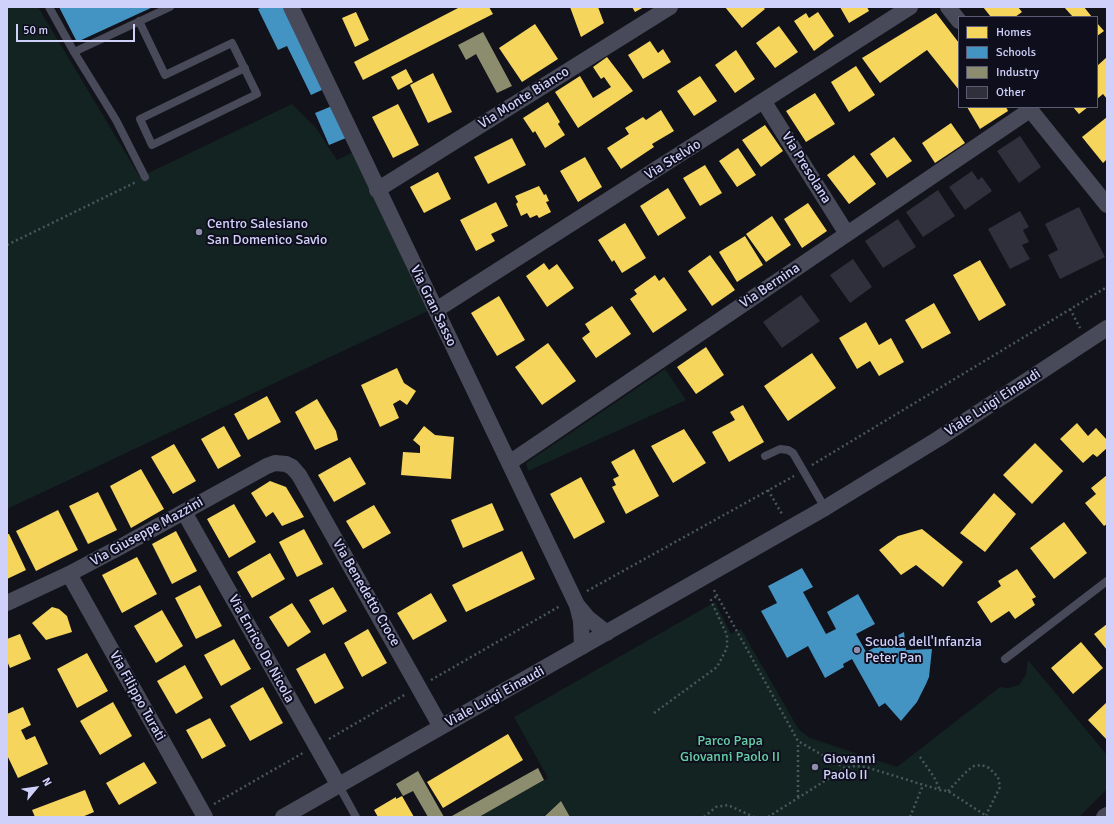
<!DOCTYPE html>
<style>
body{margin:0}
#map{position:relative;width:1114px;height:824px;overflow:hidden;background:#12121a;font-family:Signika,sans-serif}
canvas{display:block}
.frame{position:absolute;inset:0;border:8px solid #d0d1fa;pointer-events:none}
.legend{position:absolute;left:958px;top:16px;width:140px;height:92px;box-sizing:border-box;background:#0f0e1d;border:1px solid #5c5c75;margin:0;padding:5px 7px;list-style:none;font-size:12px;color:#d0d1fa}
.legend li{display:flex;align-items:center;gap:8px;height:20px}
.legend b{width:20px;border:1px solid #5c5c75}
.north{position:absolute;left:16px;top:768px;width:40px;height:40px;-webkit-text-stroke:3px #0f0e1d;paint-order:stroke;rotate:61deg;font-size:11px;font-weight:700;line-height:16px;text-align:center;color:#d0d1fa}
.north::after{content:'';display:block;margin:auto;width:14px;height:18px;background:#d0d1fa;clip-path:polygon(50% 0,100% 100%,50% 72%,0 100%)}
.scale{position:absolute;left:16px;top:24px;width:119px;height:18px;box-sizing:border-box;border:2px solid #d0d1fa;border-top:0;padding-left:5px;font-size:12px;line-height:14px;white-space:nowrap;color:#d0d1fa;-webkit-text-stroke:3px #0f0e1d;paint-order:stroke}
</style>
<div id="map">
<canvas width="1114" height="824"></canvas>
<div class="frame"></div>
<ul class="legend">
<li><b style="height:11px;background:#f6d55c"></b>Homes</li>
<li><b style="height:11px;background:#4393c3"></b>Schools</li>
<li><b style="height:11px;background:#8c8c6e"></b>Industry</li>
<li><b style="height:11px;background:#302f3c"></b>Other</li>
</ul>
<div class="north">N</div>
<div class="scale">50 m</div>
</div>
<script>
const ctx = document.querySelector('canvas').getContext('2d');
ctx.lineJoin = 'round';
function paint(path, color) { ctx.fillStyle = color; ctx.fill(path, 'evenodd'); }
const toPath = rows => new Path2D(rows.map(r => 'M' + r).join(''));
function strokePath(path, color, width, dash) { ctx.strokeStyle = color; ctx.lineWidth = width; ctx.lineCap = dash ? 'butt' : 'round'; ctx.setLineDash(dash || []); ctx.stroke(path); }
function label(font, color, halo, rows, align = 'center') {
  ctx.font = font + ' Signika,sans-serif'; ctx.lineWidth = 4; ctx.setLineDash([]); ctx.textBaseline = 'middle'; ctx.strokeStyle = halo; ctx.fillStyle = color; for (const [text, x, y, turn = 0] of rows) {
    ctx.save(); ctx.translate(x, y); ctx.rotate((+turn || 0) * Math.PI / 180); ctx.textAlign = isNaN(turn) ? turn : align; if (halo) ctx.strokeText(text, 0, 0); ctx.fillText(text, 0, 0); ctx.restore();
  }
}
const green = toPath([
 [7,7,38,7,140,177,292,104,316,128,337,160,353,152,428,311,7,509],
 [665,369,686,400,528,471,526,463],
 [715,602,731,634,741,629,799,730,810,738,897,767,1000,687,1008,688,1019,685,1026,674,1028,660,1107,755,1107,789,1079,817,570,817,561,801,543,817,479,817,548,778,514,717]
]);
const homes = toPath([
 [460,7,489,7,493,14,363,80,354,62],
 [570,7,598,7,604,23,581,37],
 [632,7,644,7,635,12],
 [725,7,763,7,765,9,742,28],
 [840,7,867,7,869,11,849,23],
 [983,7,1018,7,1022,12,1015,17,991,17],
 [1064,7,1084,7,1092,17,1073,17],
 [356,12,369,40,355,47,342,18],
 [818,12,834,36,814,51,794,21,806,13,809,18],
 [936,13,959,43,959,90,927,50,880,83,862,58],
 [1097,23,1104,31,1097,36],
 [535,24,558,59,522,82,499,48],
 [779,26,798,52,775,68,756,43],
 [650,41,658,53,663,49,671,62,643,79,628,55],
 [736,50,755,79,735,93,715,65],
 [607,57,633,91,578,128,555,92,580,76,593,98,611,87,604,77,601,79,593,67],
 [1107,57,1107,99,1103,94,1097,99,1097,66],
 [856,66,875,95,849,112,831,82],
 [406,69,413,82,398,90,391,77],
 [433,73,452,112,428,123,410,85],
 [700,76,717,101,694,116,677,91],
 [815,93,835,124,806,142,786,111],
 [548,102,560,122,558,124,565,135,545,148,535,131,533,133,523,118],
 [398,104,419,145,393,158,372,117],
 [967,107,1006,107,1008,111,980,129],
 [1073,107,1088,107,1079,114],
 [661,110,674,131,652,144,654,147,621,169,607,148,629,134,625,128,643,117,646,120],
 [1107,117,1107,159,1103,163,1082,137],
 [951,123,965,143,935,163,922,143],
 [765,125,783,151,761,167,742,140],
 [894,137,912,161,887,178,870,154],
 [512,138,526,165,488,184,474,157],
 [738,148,756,175,737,187,719,161],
 [854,155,876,184,849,204,827,175],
 [585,157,602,187,578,202,560,171],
 [705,165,722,193,700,206,683,178],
 [438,172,451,199,424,213,410,187],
 [539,186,544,195,546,194,549,201,546,202,551,212,539,218,537,215,530,218,527,213,521,216,516,204,518,202,515,196],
 [668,188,686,218,658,236,640,206],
 [496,202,508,226,491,234,495,241,476,251,460,220],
 [808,203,827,231,802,248,784,219],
 [772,216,791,245,766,262,746,234],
 [625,223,646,258,622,273,614,260,612,262,598,240],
 [745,236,763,265,737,282,719,252],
 [710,255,735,290,712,306,688,271],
 [980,260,1006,305,979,321,953,275],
 [544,263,549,270,557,264,574,288,547,307,526,276],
 [655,275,659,281,664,277,687,310,653,333,630,299,637,294,634,290],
 [499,296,525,340,497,356,471,313],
 [934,303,951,333,922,349,905,320],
 [612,306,631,334,596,358,582,338,590,332,585,324],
 [866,322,879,345,891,338,904,362,879,376,870,361,857,369,839,338],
 [548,343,576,381,542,405,515,367],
 [706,347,724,375,696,394,677,367],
 [812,353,836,388,788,421,764,386],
 [397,368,404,383,416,391,407,405,400,400,393,404,399,418,380,427,361,385],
 [267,396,281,422,248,440,234,414],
 [317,399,336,431,338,440,315,450,295,412],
 [743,405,764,442,729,462,712,432,735,420,730,412],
 [1077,423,1088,436,1096,428,1107,440,1107,448,1097,457,1093,454,1083,463,1060,439],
 [224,426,241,456,218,469,201,439],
 [424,426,435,435,454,437,451,479,401,475,403,452,420,453,420,446,413,440],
 [684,429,706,463,673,483,651,446],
 [1035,443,1063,471,1032,504,1003,475],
 [174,444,196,481,173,494,151,457],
 [634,449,659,496,626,514,612,487,616,485,613,479,619,476,611,462],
 [350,457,366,484,334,502,318,475],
 [141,469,164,509,131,528,110,486],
 [1107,475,1107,524,1104,526,1085,503,1096,494,1091,488],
 [581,477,605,522,574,539,550,494],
 [270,481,286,487,304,517,282,526,273,512,266,517,251,493],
 [98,492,117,530,88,544,69,506],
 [994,493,1016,514,985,552,960,533],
 [492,503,504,530,463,548,451,520],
 [234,504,256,542,229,558,207,519],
 [374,505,391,533,363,549,346,521],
 [58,510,78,550,36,571,16,531],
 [1064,522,1087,553,1054,579,1030,548],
 [304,529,323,564,297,577,279,542],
 [922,529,963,562,943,587,916,565,901,575,879,550,898,536],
 [176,531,197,571,172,584,152,544],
 [7,534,9,534,26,570,7,579],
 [522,551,535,579,466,612,452,585],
 [270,553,285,579,252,598,237,572],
 [137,557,157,594,122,613,102,575],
 [1017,569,1036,597,1032,599,1035,605,1015,619,1009,611,991,623,977,602,1001,586,998,581],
 [200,585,222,626,196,639,175,598],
 [333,587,347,611,323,625,309,600],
 [431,593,447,621,413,640,397,613],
 [292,603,311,632,288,647,269,617],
 [52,607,59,609,67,616,72,632,46,640,32,623],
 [162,610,183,646,156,663,134,626],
 [1107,624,1107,650,1094,634],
 [368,629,387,663,362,677,344,643],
 [20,634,31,659,10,668,7,661,7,639],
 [234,639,251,669,221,686,204,655],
 [1081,642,1103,668,1073,694,1051,668],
 [87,653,108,691,77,708,57,669],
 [325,653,344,688,315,704,296,669],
 [185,665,203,698,176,714,157,681],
 [263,687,283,723,250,741,230,706],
 [113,702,132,736,100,755,80,721],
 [1107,702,1107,740,1088,720],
 [23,707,31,725,21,730,26,740,35,736,48,764,18,778,7,755,7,728,8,727,7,714],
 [210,718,226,746,202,759,186,730],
 [508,734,523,760,443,808,427,782],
 [144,762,157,783,119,805,106,783],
 [85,790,94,812,82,817,35,817,32,810],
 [402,796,414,817,378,817,374,810,396,797,396,799]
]);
const schools = toPath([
 [59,7,153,7,77,42],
 [262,7,288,7,324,89,311,95,287,46,278,50,258,9],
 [332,106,346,138,329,145,315,113],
 [802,568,813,587,803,592,826,634,836,629,827,612,858,594,875,624,856,634,866,652,904,632,906,650,932,649,929,677,926,684,917,702,901,721,885,703,879,707,852,659,843,664,844,667,825,678,808,646,787,658,761,611,777,603,768,586]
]);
const industry = toPath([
 [483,32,512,86,497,93,476,54,466,60,458,45],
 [538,768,544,780,479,817,450,817],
 [418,771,444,817,428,817,413,791,403,796,396,784],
 [561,801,570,817,546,817,545,816]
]);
const building = toPath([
 [1020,136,1041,167,1019,183,997,151],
 [972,171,978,180,982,177,992,191,965,210,949,187],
 [938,190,955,216,923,237,906,212],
 [1079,207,1105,257,1060,279,1048,255,1058,250,1045,224],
 [1020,211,1029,227,1023,230,1029,242,1022,245,1030,259,1010,269,988,229],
 [898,219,916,247,883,268,865,241],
 [853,259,872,287,850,303,830,275],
 [801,295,820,321,782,348,763,322]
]);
const path = toPath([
 [7,245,136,182],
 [1070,309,1080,328],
 [812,465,1107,287],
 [768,490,782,514],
 [714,590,798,741,845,768,855,766,866,767,940,790,948,791,988,817],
 [587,591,794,476],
 [431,680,560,606],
 [654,713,717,667,727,648,727,635,712,603,711,600,717,596],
 [329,739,406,694],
 [920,757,934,777,940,790],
 [948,791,967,771,974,766,982,765,989,768,998,777,1000,787,986,815],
 [798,797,798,742],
 [214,804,303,753],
 [704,817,716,807,728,805,754,817],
 [768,817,845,768],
 [910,817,923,785]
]);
const service = toPath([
 [49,7,74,52,170,7],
 [139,21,165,75,232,43,257,94,152,145,140,119,245,68],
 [74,52,116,120,145,177],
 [765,456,780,449,788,450,793,453,825,508],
 [1005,659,1107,581],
 [339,786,356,817]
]);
const minor = toPath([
 [291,7,577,605,581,621,582,647],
 [948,7,959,21],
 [764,102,847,234],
 [1028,107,1107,205],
 [377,190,670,7],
 [436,310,910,7],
 [509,463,1030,110],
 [184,512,339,786],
 [69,574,205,817],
 [7,603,69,574,122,546,267,466,275,463,286,464,292,467,299,475,441,727],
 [578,606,588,618,607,633],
 [283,817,825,508,938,439,1107,328],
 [1104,817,1107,815]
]);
const markers = [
 [199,232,4,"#8e8eac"],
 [857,650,4,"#8e8eac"],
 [815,767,4,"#8e8eac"]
];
const streetNames = [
 ["Via Monte Bianco",524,98,-32],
 ["Via Stelvio",673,160,-32],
 ["Via Presolana",806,168,58],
 ["Via Bernina",770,286,-34],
 ["Via Gran Sasso",433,306,64],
 ["Viale Luigi Einaudi",993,403,-33],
 ["Via Giuseppe Mazzini",147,532,-29],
 ["Via Benedetto Croce",366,593,60],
 ["Via Enrico De Nicola",261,649,61],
 ["Via Filippo Turati",137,696,61],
 ["Viale Luigi Einaudi",495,697,-29]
];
const poiNames = [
 ["Centro Salesiano",207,224],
 ["San Domenico Savio",207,240],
 ["Scuola dell'Infanzia",865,642],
 ["Peter Pan",865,658],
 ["Giovanni",823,759],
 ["Paolo II",823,775]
];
const parkNames = [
 ["Parco Papa",730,741],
 ["Giovanni Paolo II",730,757]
];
paint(green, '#122321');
paint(homes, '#f6d55c');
paint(schools, '#4393c3');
paint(industry, '#8c8c6e');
paint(building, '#302f3c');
strokePath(path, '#49575e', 2.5, [2, 3]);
strokePath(service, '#484959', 8);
strokePath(minor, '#484959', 16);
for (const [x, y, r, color] of markers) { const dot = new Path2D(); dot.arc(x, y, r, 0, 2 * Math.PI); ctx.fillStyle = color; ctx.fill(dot); strokePath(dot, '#0f0e1d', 1.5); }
label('14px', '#d0d1fa', '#0f0e1d', streetNames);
label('14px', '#d0d1fa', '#0f0e1d', poiNames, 'left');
label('14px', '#65d0a6', '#0f0e1d', parkNames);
</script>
